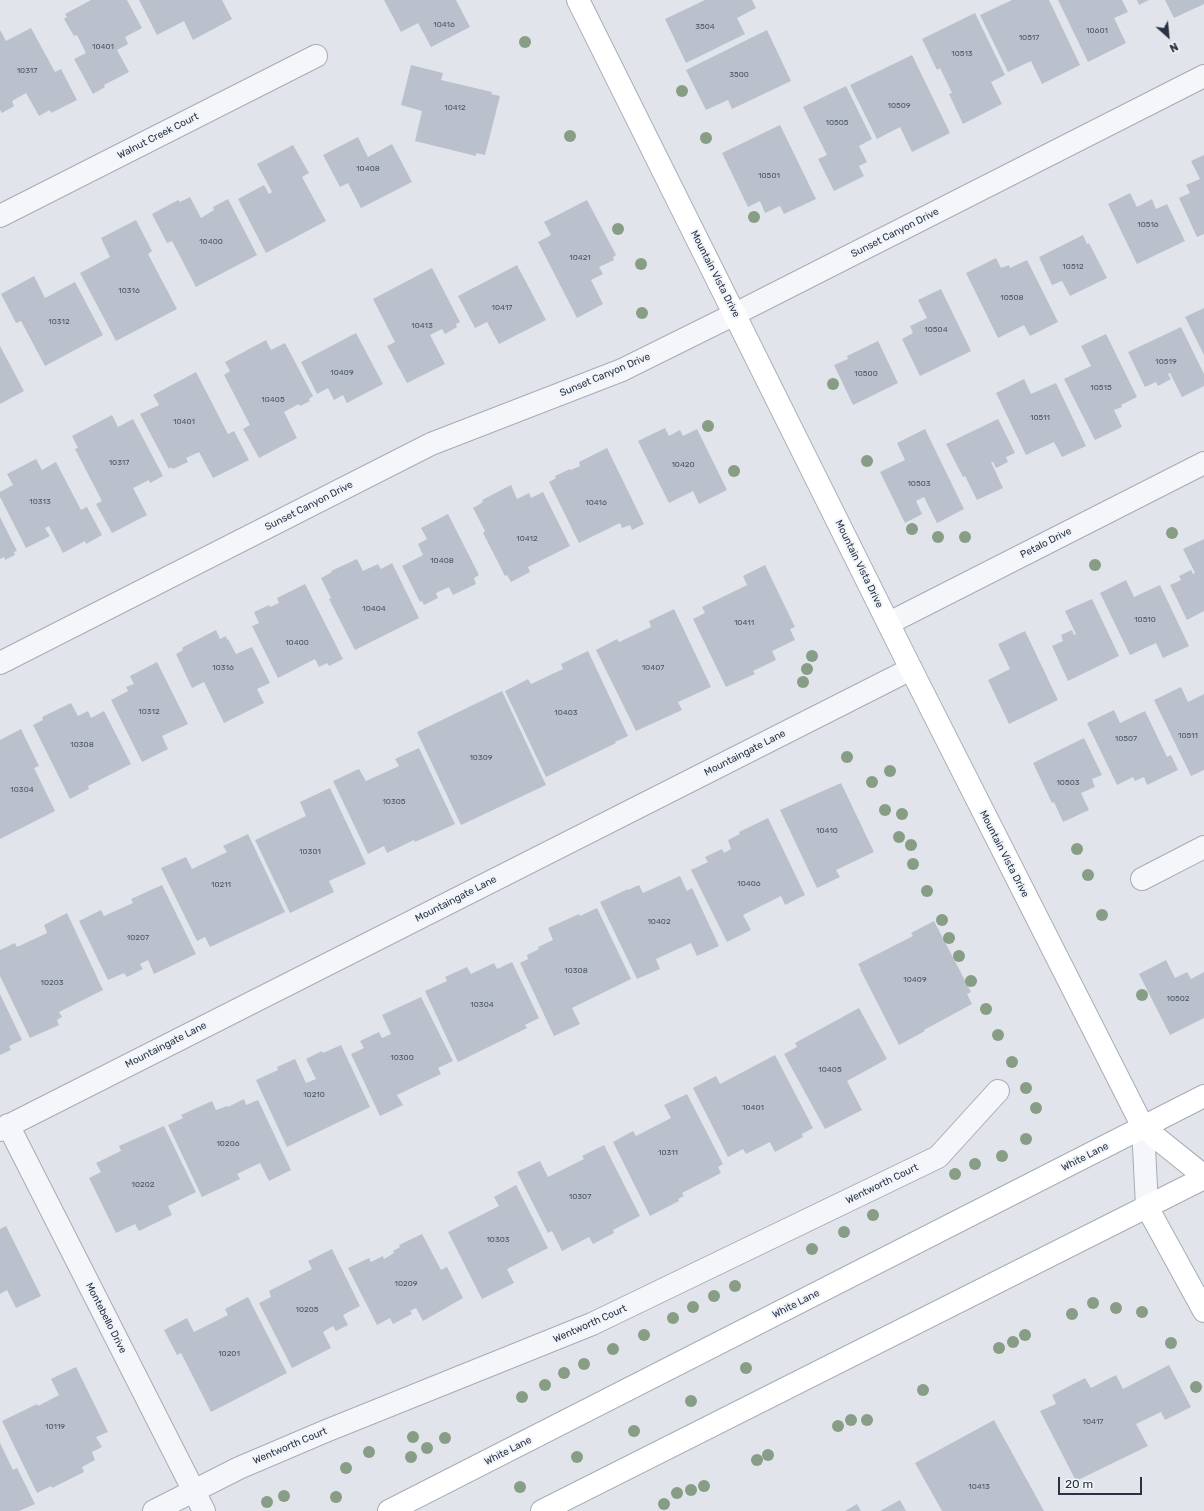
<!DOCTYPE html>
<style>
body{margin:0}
#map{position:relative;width:1204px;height:1511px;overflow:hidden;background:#e1e5eb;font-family:Rubik,sans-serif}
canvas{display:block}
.north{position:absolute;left:1148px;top:16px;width:40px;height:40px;-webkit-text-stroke:3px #f1f4f8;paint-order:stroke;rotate:153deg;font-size:11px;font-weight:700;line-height:16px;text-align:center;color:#273345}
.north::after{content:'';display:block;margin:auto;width:14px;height:18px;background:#273345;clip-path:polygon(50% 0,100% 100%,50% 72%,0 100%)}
.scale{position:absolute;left:1058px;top:1477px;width:84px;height:18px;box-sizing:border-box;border:2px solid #273345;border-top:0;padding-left:5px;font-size:12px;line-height:14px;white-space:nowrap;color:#273345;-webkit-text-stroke:3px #f1f4f8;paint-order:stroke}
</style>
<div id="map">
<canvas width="1204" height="1511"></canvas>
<div class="north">N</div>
<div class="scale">20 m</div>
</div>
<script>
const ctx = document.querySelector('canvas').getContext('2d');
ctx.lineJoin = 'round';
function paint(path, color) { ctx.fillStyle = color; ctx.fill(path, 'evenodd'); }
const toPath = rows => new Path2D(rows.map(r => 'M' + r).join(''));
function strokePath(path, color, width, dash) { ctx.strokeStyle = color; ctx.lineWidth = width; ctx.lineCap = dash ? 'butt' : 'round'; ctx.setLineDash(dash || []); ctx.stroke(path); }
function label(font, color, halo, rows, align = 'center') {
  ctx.font = font + ' Rubik,sans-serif'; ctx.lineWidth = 4; ctx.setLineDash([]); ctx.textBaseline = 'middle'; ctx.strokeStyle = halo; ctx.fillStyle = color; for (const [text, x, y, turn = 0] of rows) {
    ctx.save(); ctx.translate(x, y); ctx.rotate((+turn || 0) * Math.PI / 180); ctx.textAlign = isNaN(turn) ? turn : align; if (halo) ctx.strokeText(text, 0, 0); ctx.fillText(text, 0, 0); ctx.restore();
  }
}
const building = toPath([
 [91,0,127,0,142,28,125,37,128,44,117,50,129,72,104,85,105,87,93,94,74,59,86,53,77,35,74,36,64,19,67,17,65,14],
 [139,0,222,0,232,19,193,40,184,21,157,35],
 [384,0,456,0,470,27,431,47,418,23,401,32],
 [705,0,752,0,756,8,737,18,745,34,686,63,665,19],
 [1012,0,1049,0,1080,65,1042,84,1031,61,1008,72,980,15],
 [1058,0,1122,0,1128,12,1114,18,1126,43,1088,62],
 [1137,0,1149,0,1139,5],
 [1165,0,1204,0,1204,4,1174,18],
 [975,13,1005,75,991,82,1002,104,963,124,949,94,952,93,940,68,937,70,922,39],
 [31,28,55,72,61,69,77,100,51,113,50,110,39,116,26,93,12,101,14,106,2,113,0,110,0,30,6,41],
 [767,30,791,81,732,109,728,100,706,110,686,70],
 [912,55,950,133,912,152,900,127,877,139,850,85],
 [411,65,443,73,441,80,492,92,491,94,500,96,485,155,476,153,476,156,415,141,422,111,401,105],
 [846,86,872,139,859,146,867,162,859,166,864,176,834,191,818,159,827,155,803,107],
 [780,125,816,199,784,214,780,206,765,213,760,201,748,207,722,153],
 [358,137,368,157,392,144,412,182,361,208,348,183,340,187,323,155],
 [293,145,309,173,302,177,326,221,266,253,238,199,264,185,269,194,272,192,257,164],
 [1204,155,1204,234,1197,237,1179,198,1190,193,1186,185,1200,179,1191,161],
 [1130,193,1137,207,1152,199,1156,209,1167,204,1185,241,1137,264,1108,204],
 [190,197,201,218,214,210,213,207,228,199,257,255,196,287,172,241,167,243,152,214,178,200,180,202],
 [587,200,616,255,613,257,614,260,599,267,603,274,591,280,603,304,577,318,538,242,551,235,544,222],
 [136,220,152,251,148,254,177,309,116,341,80,273,110,257,101,238],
 [1083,235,1087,244,1089,243,1107,278,1070,296,1062,281,1052,285,1039,257],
 [996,258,1001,268,1009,265,1010,268,1027,260,1058,322,1030,336,1024,325,998,338,966,273],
 [517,265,546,320,499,344,487,322,475,328,458,296],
 [432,268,460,322,456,324,457,327,445,334,442,329,430,335,445,364,407,383,387,346,395,342,373,299],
 [34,276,45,298,75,282,103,335,45,366,21,321,16,323,1,294],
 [941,289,971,351,920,376,902,339,913,333,910,326,927,318,918,300],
 [1204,308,1204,355,1185,317],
 [1181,327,1204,374,1204,386,1182,397,1170,373,1168,374,1171,379,1158,386,1156,382,1145,387,1128,352],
 [356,333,383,384,347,403,343,395,334,400,328,388,317,394,301,362],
 [1106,334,1137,397,1121,405,1122,407,1114,410,1122,427,1095,440,1064,379,1091,366,1081,346],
 [266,340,271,350,285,343,313,396,309,399,310,401,300,406,299,404,284,412,297,438,259,458,243,429,250,425,224,375,230,371,225,362],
 [878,341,898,383,853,405,834,365,848,359,847,356],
 [0,346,24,391,0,404],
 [196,372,228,434,234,431,249,460,213,478,199,452,186,458,188,462,173,469,171,467,169,469,140,414,159,405,153,395],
 [1024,379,1031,394,1056,383,1086,446,1062,457,1054,442,1026,455,996,393],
 [112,415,118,427,133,419,163,476,150,483,149,480,133,488,147,515,112,533,96,504,102,501,75,449,78,448,72,436],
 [998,419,1015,453,1006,457,1008,462,996,468,993,462,991,462,1003,488,977,500,965,476,963,477,946,444],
 [665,428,669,436,680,430,683,436,697,429,727,490,699,504,693,491,669,503,638,441],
 [925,429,964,509,937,523,924,497,916,501,922,514,905,523,880,472,905,460,897,443],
 [607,448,644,524,632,530,630,525,622,528,620,523,579,543,549,482,556,478,555,476,570,469,571,470,580,466,579,462],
 [36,459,42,470,56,462,81,510,87,507,102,535,86,544,85,541,63,553,49,526,45,528,50,536,26,548,0,497,0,492,13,485,7,474],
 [511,485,517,499,529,493,531,498,543,492,570,546,528,567,530,572,511,582,507,575,505,576,483,533,485,531,473,508,483,502,482,500],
 [448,514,479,575,474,578,476,584,453,595,449,587,436,593,438,598,424,605,422,601,420,602,402,566,423,555,418,544,427,539,421,528],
 [0,517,17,551,14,552,15,555,5,560,4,557,0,559],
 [1204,539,1204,611,1187,620,1170,585,1181,580,1179,576,1191,570,1193,574,1195,573,1183,549],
 [357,559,363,571,378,564,381,569,392,563,419,618,355,650,329,599,331,598,321,578,332,572,331,571],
 [765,565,795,627,790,629,795,640,772,651,776,660,753,671,755,674,726,687,693,619,705,613,702,607,747,585,743,576],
 [1126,580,1134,597,1160,585,1189,646,1163,658,1156,643,1130,655,1100,593],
 [305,584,343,659,329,666,327,663,319,667,315,659,278,678,252,626,259,623,254,612,269,605,270,607,279,603,277,598],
 [1092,599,1119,656,1068,681,1052,646,1063,641,1061,635,1072,630,1074,635,1076,634,1065,611],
 [674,609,711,687,678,702,682,710,636,731,596,650,617,639,619,642,651,627,649,621],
 [216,630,220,639,226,636,227,640,228,639,236,654,252,647,270,683,257,689,264,703,224,723,204,682,192,688,176,654,183,650,182,648,185,646],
 [1025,631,1058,700,1009,724,988,680,1010,669,998,644],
 [588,651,628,736,615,742,616,743,546,777,505,691,528,679,531,684,563,669,561,664],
 [157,662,188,724,162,736,168,749,142,762,111,700,128,691,126,687,134,684,130,676],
 [1181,687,1188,702,1204,694,1204,770,1191,776,1154,700],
 [502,691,546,785,461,825,417,732],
 [71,703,78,716,88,711,91,718,104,711,131,764,88,786,89,789,70,799,33,725,43,720,42,717],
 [1114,710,1120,723,1145,711,1167,757,1171,755,1178,770,1147,785,1144,777,1135,781,1133,777,1117,785,1087,723],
 [21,729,39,766,34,768,55,811,0,839,0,740],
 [1084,738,1102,775,1092,779,1095,787,1081,793,1089,810,1063,822,1054,802,1052,803,1033,763],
 [419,748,455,824,415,842,414,840,387,853,384,846,368,854,333,781,359,769,366,781,399,766,395,759],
 [841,783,874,852,836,870,840,877,817,888,780,810],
 [330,788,366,864,329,881,334,892,290,913,255,840,306,816,300,802],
 [768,818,805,895,785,905,781,896,743,915,751,930,727,942,691,870,708,862,705,857,722,849,724,853,731,849,728,840,740,834,739,832],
 [248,834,285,912,210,947,205,937,197,941,161,868,186,857,192,869,227,852,223,846],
 [680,876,687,891,692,888,719,946,697,956,691,943,656,959,660,969,637,979,600,902,628,889,628,890,639,885,643,893],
 [162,885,196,954,154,974,148,960,140,964,143,969,127,977,124,973,108,980,79,921,101,910,104,916,133,903,131,899],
 [597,908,631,979,572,1008,580,1024,554,1036,520,963,528,959,527,955,539,949,538,947,553,940,548,928,579,914,580,916],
 [67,913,103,990,59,1012,62,1017,57,1020,59,1025,30,1038,0,976,0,950,15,943,17,947,47,933,44,925],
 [934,921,971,992,967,994,972,1004,924,1030,925,1031,899,1045,860,969,861,969,858,964,913,936,911,933],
 [1166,960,1175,978,1187,972,1191,979,1204,972,1204,1018,1170,1035,1139,974],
 [512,962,539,1018,525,1025,527,1028,458,1062,425,991,447,981,445,977,467,967,471,974,494,963,497,969],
 [0,994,22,1040,9,1046,11,1050,0,1055],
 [421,997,453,1061,438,1068,441,1074,397,1095,403,1105,380,1116,351,1054,364,1048,360,1041,379,1032,382,1038,391,1034,382,1015],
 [859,1008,887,1059,847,1081,862,1110,825,1129,784,1054,797,1047,795,1043],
 [341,1045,370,1107,287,1147,256,1080,278,1070,277,1067,295,1059,306,1083,316,1079,306,1059,322,1051,323,1053],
 [775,1055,813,1128,802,1134,803,1137,775,1152,770,1142,746,1154,743,1149,728,1157,693,1088,716,1076,720,1084],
 [687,1094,723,1164,718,1167,721,1173,682,1193,684,1196,678,1199,679,1201,650,1216,613,1142,633,1131,636,1136,671,1118,664,1105],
 [244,1099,246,1105,258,1100,291,1170,269,1181,260,1163,237,1174,240,1179,202,1197,168,1125,183,1118,181,1115,212,1101,216,1110,227,1106,228,1107],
 [164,1126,196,1192,168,1206,172,1215,139,1231,135,1224,116,1233,89,1178,101,1172,96,1163,121,1151,119,1146],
 [604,1145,640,1216,613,1230,614,1233,593,1244,589,1237,562,1251,552,1231,548,1233,517,1172,540,1161,548,1177,584,1159,582,1156],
 [516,1185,548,1248,507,1269,514,1283,482,1299,448,1232,499,1206,494,1197],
 [6,1226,41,1296,16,1308,7,1290,0,1294,0,1229],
 [422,1234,441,1270,447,1267,463,1298,423,1321,416,1308,410,1311,412,1314,393,1324,390,1318,377,1325,348,1268,369,1258,371,1262,383,1256,384,1259,394,1253,393,1251,400,1247,399,1245],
 [332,1249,360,1306,343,1315,348,1325,336,1331,333,1326,323,1332,331,1348,292,1368,259,1303,271,1297,269,1291,312,1269,308,1261],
 [248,1297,287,1373,211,1412,181,1353,177,1355,164,1330,187,1318,194,1332,228,1315,225,1309],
 [1169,1365,1191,1407,1165,1420,1161,1412,1136,1424,1148,1446,1076,1481,1040,1411,1056,1404,1052,1395,1085,1378,1091,1388,1116,1375,1123,1389],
 [76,1367,108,1432,96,1437,102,1447,92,1452,95,1460,82,1467,84,1472,52,1488,51,1486,37,1493,2,1421,37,1404,38,1406,59,1395,51,1379],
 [994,1420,1044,1511,942,1511,915,1463],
 [0,1443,13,1470,17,1468,35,1504,19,1511,0,1511],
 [900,1500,906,1511,880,1511],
 [857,1504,861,1511,845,1511]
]);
const street = toPath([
 [0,216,316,56],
 [889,623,1204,463],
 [0,663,431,444,622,370,735,314,1204,76],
 [1142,879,1204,847],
 [8,1125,204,1511],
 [1143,1127,1147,1207],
 [0,1130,911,669],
 [154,1511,239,1468,326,1431,592,1324,938,1157,998,1091]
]);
const secondary = toPath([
 [578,0,911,669,1143,1127,1204,1176],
 [1147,1207,1204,1311],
 [389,1511,1204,1096],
 [542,1511,1204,1178]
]);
const trees = [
 [525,42],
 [682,91],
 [570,136],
 [706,138],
 [754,217],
 [618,229],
 [641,264],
 [642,313],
 [833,384],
 [708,426],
 [867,461],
 [734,471],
 [912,529],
 [1172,533],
 [938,537],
 [965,537],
 [1095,565],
 [812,656],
 [807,669],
 [803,682],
 [847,757],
 [890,771],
 [872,782],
 [885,810],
 [902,814],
 [899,837],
 [911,845],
 [1077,849],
 [913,864],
 [1088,875],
 [927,891],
 [1102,915],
 [942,920],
 [949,938],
 [959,956],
 [971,981],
 [1142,995],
 [986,1009],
 [998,1035],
 [1012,1062],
 [1026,1088],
 [1036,1108],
 [1026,1139],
 [1002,1156],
 [975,1164],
 [955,1174],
 [873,1215],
 [844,1232],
 [812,1249],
 [735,1286],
 [714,1296],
 [1093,1303],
 [693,1307],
 [1116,1308],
 [1142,1312],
 [1072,1314],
 [673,1318],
 [644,1335],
 [1025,1335],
 [1013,1342],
 [1171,1343],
 [999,1348],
 [613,1349],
 [584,1364],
 [746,1368],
 [564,1373],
 [545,1385],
 [1196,1387],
 [923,1390],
 [522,1397],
 [691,1401],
 [851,1420],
 [867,1420],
 [838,1426],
 [634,1431],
 [413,1437],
 [445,1438],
 [427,1448],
 [369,1452],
 [768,1455],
 [411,1457],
 [577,1457],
 [757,1460],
 [346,1468],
 [704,1486],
 [520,1487],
 [691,1490],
 [677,1493],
 [284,1496],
 [336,1497],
 [267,1502],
 [664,1504]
];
const numberNames = [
 ["10416",444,25],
 ["3504",705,27],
 ["10601",1097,31],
 ["10517",1029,38],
 ["10401",103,47],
 ["10513",962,54],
 ["10317",27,71],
 ["3500",739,75],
 ["10509",899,106],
 ["10412",455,108],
 ["10505",837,123],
 ["10408",368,169],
 ["10501",769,176],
 ["10516",1148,225],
 ["10400",211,242],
 ["10421",580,258],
 ["10512",1073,267],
 ["10316",129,291],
 ["10508",1012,298],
 ["10417",502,308],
 ["10312",59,322],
 ["10413",422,326],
 ["10504",936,330],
 ["10519",1166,362],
 ["10409",342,373],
 ["10500",866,374],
 ["10515",1101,388],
 ["10405",273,400],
 ["10511",1040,418],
 ["10401",184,422],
 ["10317",119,463],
 ["10420",683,465],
 ["10503",919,484],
 ["10313",40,502],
 ["10416",596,503],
 ["10412",527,539],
 ["10408",442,561],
 ["10404",374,609],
 ["10510",1145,620],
 ["10411",744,623],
 ["10400",297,643],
 ["10316",223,668],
 ["10407",653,668],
 ["10312",149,712],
 ["10403",566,713],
 ["10511",1188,736],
 ["10507",1126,739],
 ["10308",82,745],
 ["10309",481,758],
 ["10503",1068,783],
 ["10304",22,790],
 ["10305",394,802],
 ["10410",827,831],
 ["10301",310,852],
 ["10406",749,884],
 ["10211",221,885],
 ["10402",659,922],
 ["10207",138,938],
 ["10308",576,971],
 ["10409",915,980],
 ["10203",52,983],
 ["10502",1178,999],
 ["10304",482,1005],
 ["10300",402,1058],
 ["10405",830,1070],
 ["10210",314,1095],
 ["10401",753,1108],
 ["10206",228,1144],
 ["10311",668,1153],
 ["10202",143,1185],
 ["10307",580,1197],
 ["10303",498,1240],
 ["10209",406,1284],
 ["10205",307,1310],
 ["10201",229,1354],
 ["10417",1093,1422],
 ["10119",55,1427],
 ["10413",979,1487]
];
const streetNames = [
 ["Walnut Creek Court",158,136,-27],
 ["Sunset Canyon Drive",895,233,-27],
 ["Mountain Vista Drive",715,274,63],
 ["Sunset Canyon Drive",605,375,-23],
 ["Sunset Canyon Drive",309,506,-27],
 ["Petalo Drive",1046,543,-27],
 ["Mountain Vista Drive",859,564,64],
 ["Mountaingate Lane",745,753,-27],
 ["Mountain Vista Drive",1004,854,63],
 ["Mountaingate Lane",456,899,-27],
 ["Mountaingate Lane",166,1045,-27],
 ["White Lane",1085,1157,-27],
 ["Wentworth Court",882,1184,-26],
 ["White Lane",796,1304,-27],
 ["Montebello Drive",106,1318,63],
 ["Wentworth Court",590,1324,-24],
 ["Wentworth Court",290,1446,-23],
 ["White Lane",508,1451,-27]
];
paint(building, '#bac1cc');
strokePath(street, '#a5acb6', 24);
strokePath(secondary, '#a5acb6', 24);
strokePath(street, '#f4f6f9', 22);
strokePath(secondary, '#fff', 22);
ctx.fillStyle = '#879d86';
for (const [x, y] of trees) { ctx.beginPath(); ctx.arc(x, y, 6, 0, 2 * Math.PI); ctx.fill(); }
label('8px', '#4c5667', null, numberNames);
label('10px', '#273345', '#f1f4f8', streetNames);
</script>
